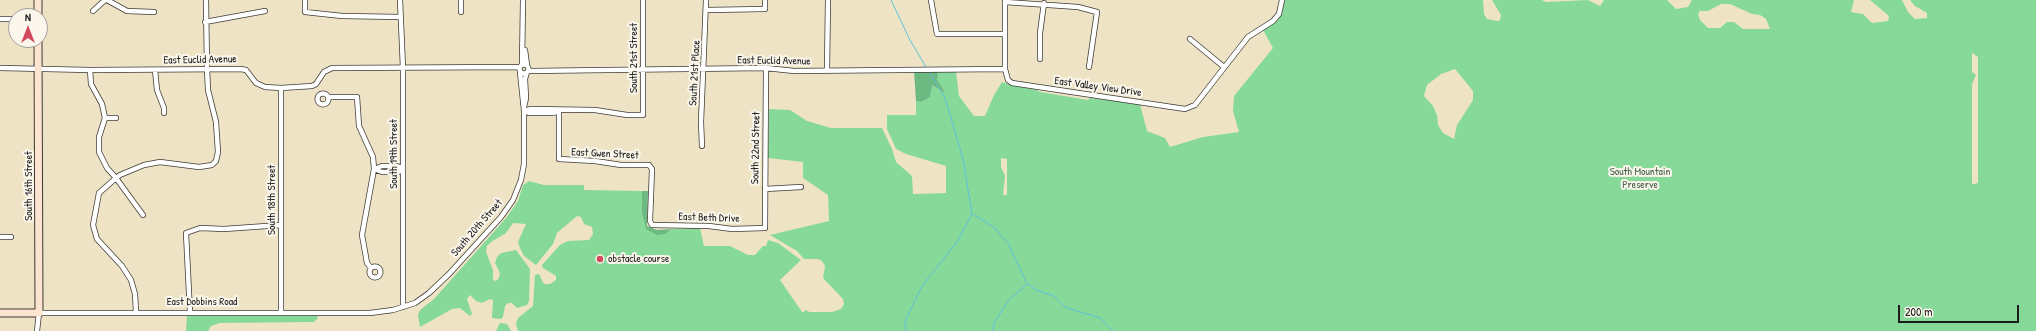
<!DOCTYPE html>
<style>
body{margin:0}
#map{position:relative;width:2036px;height:331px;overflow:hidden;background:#eee4c5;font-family:"Patrick Hand",sans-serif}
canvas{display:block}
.north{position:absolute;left:8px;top:8px;width:40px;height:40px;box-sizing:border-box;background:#fbf7ec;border:1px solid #a29f99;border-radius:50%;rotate:0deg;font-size:11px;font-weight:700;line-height:16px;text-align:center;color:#1c1c1c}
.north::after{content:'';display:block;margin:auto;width:14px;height:18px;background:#d1495b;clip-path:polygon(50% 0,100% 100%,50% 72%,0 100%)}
.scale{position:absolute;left:1898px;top:305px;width:121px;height:18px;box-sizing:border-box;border:2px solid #1c1c1c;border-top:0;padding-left:5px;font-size:12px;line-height:14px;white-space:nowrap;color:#1c1c1c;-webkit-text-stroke:3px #fbf7ec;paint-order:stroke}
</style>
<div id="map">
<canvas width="2036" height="331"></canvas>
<div class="north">N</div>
<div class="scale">200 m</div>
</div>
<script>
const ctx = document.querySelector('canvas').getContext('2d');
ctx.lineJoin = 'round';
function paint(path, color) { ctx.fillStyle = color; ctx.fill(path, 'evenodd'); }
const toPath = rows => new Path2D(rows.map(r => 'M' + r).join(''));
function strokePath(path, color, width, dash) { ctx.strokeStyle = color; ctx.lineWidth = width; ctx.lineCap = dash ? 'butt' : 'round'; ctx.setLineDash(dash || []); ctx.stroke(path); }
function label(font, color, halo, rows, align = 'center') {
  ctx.font = font + ' "Patrick Hand",sans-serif'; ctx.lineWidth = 4; ctx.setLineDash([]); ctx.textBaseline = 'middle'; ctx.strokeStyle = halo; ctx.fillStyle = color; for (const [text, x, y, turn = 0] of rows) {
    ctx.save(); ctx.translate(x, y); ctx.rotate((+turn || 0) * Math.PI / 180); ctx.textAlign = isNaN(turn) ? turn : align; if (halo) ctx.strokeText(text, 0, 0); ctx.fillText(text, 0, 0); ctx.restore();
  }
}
const green = toPath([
 [1284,0,1483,0,1484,14,1487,19,1498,21,1500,20,1501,15,1492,0,1542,0,1546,2,1588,0,1600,6,1604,0,1667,0,1676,9,1688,7,1692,0,1854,0,1851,12,1863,14,1872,23,1888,21,1889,16,1870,0,1902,0,1908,12,1915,19,1927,18,1927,13,1915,6,1910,0,2036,0,2036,331,518,331,516,323,518,318,533,306,535,275,539,274,544,284,550,284,556,280,556,276,543,268,542,265,560,245,568,241,589,240,593,234,592,227,584,224,581,217,577,216,557,233,553,244,536,265,524,256,520,248,518,242,526,224,513,223,506,233,491,242,487,246,486,252,493,270,493,280,496,281,499,278,500,273,495,263,497,257,501,253,516,250,530,269,529,301,527,305,517,308,512,303,508,303,505,306,503,317,501,319,492,318,493,300,490,299,482,303,476,301,470,295,467,299,472,314,470,316,460,308,452,309,420,327,418,315,420,310,434,299,506,218,518,201,523,185,529,181,544,185,584,185,584,190,642,191,642,214,646,229,666,234,671,229,700,228,704,246,730,246,748,255,755,255,763,246,766,246,768,240,778,243,801,260,780,280,802,312,804,312,805,310,810,312,832,312,841,309,844,304,843,299,823,278,825,266,822,261,818,259,804,259,797,251,770,235,829,221,828,195,803,178,803,162,768,158,769,109,790,110,807,121,831,128,882,128,892,149,896,162,912,176,913,194,946,193,946,166,906,154,896,149,887,129,887,115,916,115,916,101,921,102,932,85,946,94,937,79,934,71,956,72,959,96,974,116,985,116,994,95,1002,82,1011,85,1037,90,1040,92,1088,100,1090,98,1140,104,1147,131,1165,138,1170,147,1203,137,1239,132,1233,111,1234,96,1273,48,1263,30,1278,20,1282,14],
 [1721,4,1730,4,1752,14,1760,15,1766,19,1770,29,1743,29,1734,22,1727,22,1720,28,1708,28,1700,20,1698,14,1700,11,1708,11],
 [1972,53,1978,57,1978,183,1974,184,1972,184,1972,84,1976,75,1972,72],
 [1455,69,1473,91,1473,100,1457,125,1454,139,1443,133,1438,125,1437,115,1433,106,1424,96,1427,85,1441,74],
 [1001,158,1007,159,1007,195,1003,195,1005,176,1001,167],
 [318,315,317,319,314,322,220,323,211,326,208,331,186,331,187,316],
 [500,323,507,324,511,331,496,331]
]);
const forest = toPath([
 [914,71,934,71,938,74,937,79,946,94,932,85,930,97,921,102,916,101],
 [642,191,648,191,647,226,657,230,671,229,666,234,657,235,646,229,642,214]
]);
const stream = toPath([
 [891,0,910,40,926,67],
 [973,214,995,228,1009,245,1027,284,1008,301,994,323,993,331],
 [1028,284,1036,290,1054,296,1065,307,1100,318,1113,331],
 [906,331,905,321,922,286,957,242,972,214,963,159,945,98,929,72]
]);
const street = toPath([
 [107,0,127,11,154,12],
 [305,0,305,12,342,16,400,17],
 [400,0,403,68,403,307],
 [461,0,461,12],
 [931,0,937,34,1005,34],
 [1005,0,1005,69,1008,80,1012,83,1185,109,1195,105,1248,37,1273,21,1279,14,1282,0],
 [1005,2,1078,7,1097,12,1089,67],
 [707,10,765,9,765,0],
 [93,11,105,0],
 [0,19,16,19],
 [205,22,265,11],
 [1190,39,1224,67],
 [525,50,527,65],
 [1040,59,1040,33,1044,3],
 '519.5 69a4.5 4.5 0 1 1 9 0a4.5 4.5 0 1 1-9 0Z',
 [522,65,523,0],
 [0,68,90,70,241,69,246,70,256,83,265,87,281,88,312,86,316,84,324,72,332,68,520,67],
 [90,70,91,84,102,104,105,118,99,137,99,152,107,168,116,178,99,193,93,225,97,239,122,266,131,280,135,294,136,312],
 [155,70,157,90,164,108,164,113],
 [827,70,828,0],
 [528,71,766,68,794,71,1005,69],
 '317.5 99a5.5 5.5 0 1 1 11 0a5.5 5.5 0 1 1-11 0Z',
 [328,97,357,97,359,126,373,157,374,169,362,235,367,263,371,268],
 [524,107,526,98,525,79,527,72],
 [524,111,531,109,595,110,627,115,643,115,643,0],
 [524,111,529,113,553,113,559,111],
 [559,111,559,159,595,161,621,165,649,165,652,169,650,221,652,225,709,226,732,229,765,228,766,68],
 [105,118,116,118],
 [702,146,701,122,706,0],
 [374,169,382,172,398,172,403,169],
 [374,169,382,166,397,166,403,169],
 [765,189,801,187],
 [143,215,116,178,120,175,144,165,160,162,199,167,212,165,216,161,218,152,216,122,208,90,207,69,206,0],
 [0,237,11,237],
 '369.5 272a5.5 5.5 0 1 1 11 0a5.5 5.5 0 1 1-11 0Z',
 [281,312,281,88],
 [190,313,186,233,200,228,224,229,281,225],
 [37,331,39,313,370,313,393,310,415,303,429,293,449,274,501,217,513,200,521,180,524,164,524,111,520,72]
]);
const secondary = toPath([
 [38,0,38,16],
 [0,313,39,313,38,40]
]);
const markers = [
 [600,259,4,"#d1495b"]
];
const streetNames = [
 ["South 21st Street",634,58,-90],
 ["East Euclid Avenue",200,60,-1],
 ["East Euclid Avenue",774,61,1],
 ["South 21st Place",695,73,-87],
 ["East Valley View Drive",1098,87,8],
 ["South 22nd Street",756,148,-89],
 ["South 19th Street",394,154,-90],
 ["East Gwen Street",605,154,3],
 ["South 16th Street",29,186,-90],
 ["South 18th Street",272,200,-90],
 ["East Beth Drive",709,218,2],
 ["South 20th Street",477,228,-49],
 ["East Dobbins Road",202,302]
];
const parkNames = [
 ["South Mountain",1640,172],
 ["Preserve",1640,185]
];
const poiNames = [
 ["obstacle course",608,259]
];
paint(green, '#87d99a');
paint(forest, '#6db982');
strokePath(stream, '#60c1de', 1);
strokePath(street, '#3c3a35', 6);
strokePath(secondary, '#3c3a35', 9);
strokePath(street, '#fff', 4.5);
strokePath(secondary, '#fde4d1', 7);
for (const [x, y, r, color] of markers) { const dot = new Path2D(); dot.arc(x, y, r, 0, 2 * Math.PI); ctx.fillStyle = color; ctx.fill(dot); strokePath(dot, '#fbf7ec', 1.5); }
label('11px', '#1c1c1c', '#fbf7ec', streetNames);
label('11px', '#415e48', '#fbf7ec', parkNames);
label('11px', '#1c1c1c', '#fbf7ec', poiNames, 'left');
</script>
